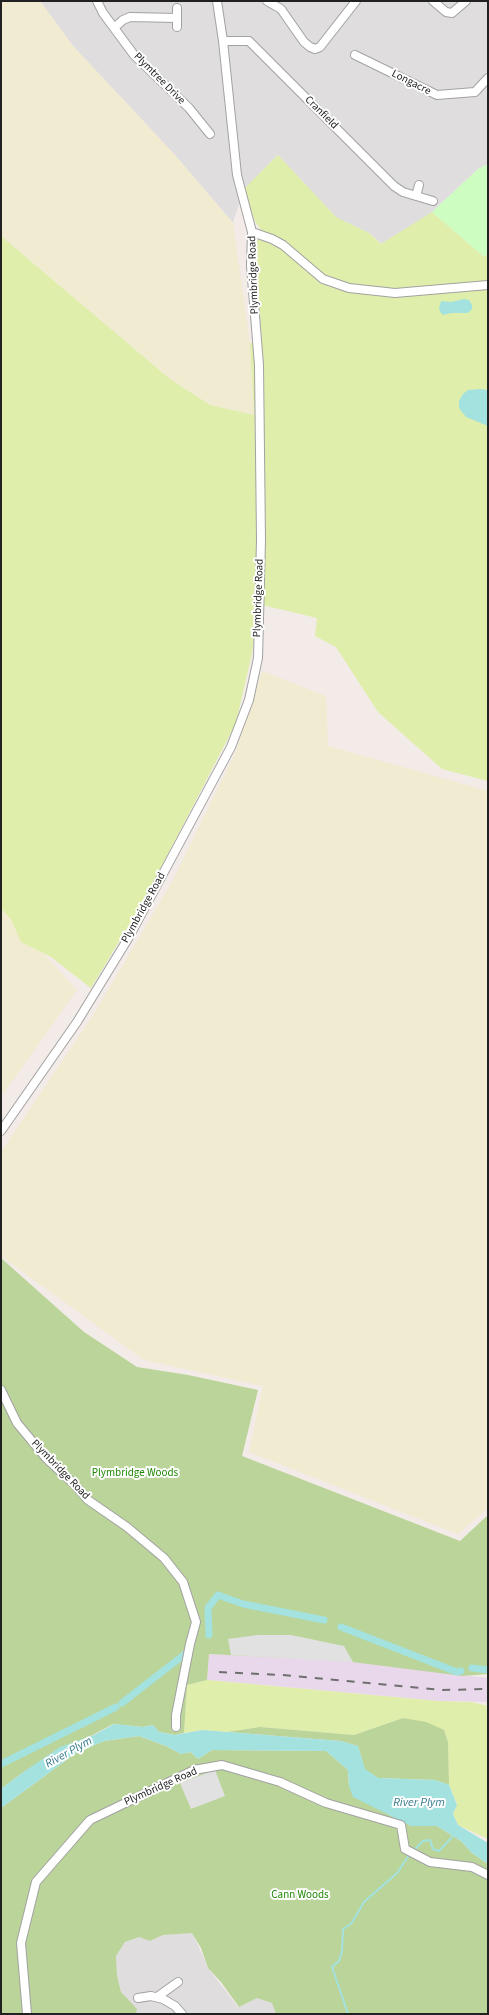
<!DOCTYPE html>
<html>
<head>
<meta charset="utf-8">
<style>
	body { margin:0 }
	#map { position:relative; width:489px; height:2015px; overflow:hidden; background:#f2ebe7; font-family:"Source Sans 3",sans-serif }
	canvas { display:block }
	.frame { position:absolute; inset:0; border:2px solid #212121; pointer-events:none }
</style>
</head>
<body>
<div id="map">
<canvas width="489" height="2015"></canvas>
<div class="frame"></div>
</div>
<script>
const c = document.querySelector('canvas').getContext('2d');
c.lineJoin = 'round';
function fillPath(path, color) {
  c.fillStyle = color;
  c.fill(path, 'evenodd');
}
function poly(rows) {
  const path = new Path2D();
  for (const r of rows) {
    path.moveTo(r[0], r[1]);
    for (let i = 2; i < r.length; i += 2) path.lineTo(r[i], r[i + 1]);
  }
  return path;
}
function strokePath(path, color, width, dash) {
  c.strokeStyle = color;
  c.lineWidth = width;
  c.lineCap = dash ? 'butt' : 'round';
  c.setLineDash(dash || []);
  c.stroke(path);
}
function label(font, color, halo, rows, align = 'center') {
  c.font = font + ' "Source Sans 3",sans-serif';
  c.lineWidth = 4;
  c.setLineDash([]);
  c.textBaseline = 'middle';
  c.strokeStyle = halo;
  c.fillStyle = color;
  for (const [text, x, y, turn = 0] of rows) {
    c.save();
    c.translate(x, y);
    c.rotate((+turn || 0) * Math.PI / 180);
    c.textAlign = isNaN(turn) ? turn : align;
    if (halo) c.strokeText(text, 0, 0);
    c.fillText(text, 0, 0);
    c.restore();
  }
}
const residential = poly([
	[40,1,488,1,488,164,478,169,432,212,382,244,369,233,336,218,278,155,243,191,233,223,175,155,73,46],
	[192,1932,208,1968,238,2007,257,1998,272,2003,276,2014,136,2014,136,2009,121,1992,117,1975,116,1956,125,1942,139,1937,150,1941,163,1935]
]);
const industrial = poly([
	[209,1654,344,1661,488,1678,488,1702,438,1701,207,1680]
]);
const farmland = poly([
	[1,1,40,1,73,46,175,155,233,223,250,343,254,415,210,405,170,379,1,236],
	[262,671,326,696,328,746,488,791,488,1508,458,1534,249,1452,263,1386,144,1360,1,1256,1,1152,95,1012,173,880,237,749],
	[1,896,34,943,77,990,1,1097]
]);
const grass = poly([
	[278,155,336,217,369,233,381,244,432,212,483,256,488,255,488,781,442,769,378,712,336,647,315,636,317,618,258,604,252,653,236,723,144,900,91,988,51,957,21,942,11,919,1,908,1,236,170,379,210,405,254,415,250,343,262,340,254,247,261,230,255,221,242,191],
	[207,1680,438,1701,472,1702,488,1706,488,1839,458,1825,453,1814,457,1804,449,1785,448,1742,444,1730,403,1718,354,1735,260,1727,227,1732,202,1730,184,1733,187,1685]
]);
const forest = poly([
	[1,1258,84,1332,137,1367,188,1375,258,1390,242,1456,460,1541,488,1515,488,1674,463,1676,344,1661,209,1654,207,1680,187,1685,184,1733,175,1735,159,1732,153,1725,143,1727,113,1724,22,1773,1,1789],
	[403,1718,426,1722,444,1730,448,1742,449,1785,435,1780,378,1778,365,1770,358,1746,341,1741,227,1732,260,1727,354,1735],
	[139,1736,166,1746,181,1754,191,1752,198,1759,212,1750,326,1751,348,1770,349,1786,411,1826,437,1826,461,1841,472,1853,488,1864,488,2014,276,2014,272,2003,257,1998,239,2007,221,1982,208,1968,201,1948,192,1933,163,1935,150,1941,139,1937,125,1942,116,1956,117,1975,121,1992,137,2009,136,2014,1,2014,1,1808,76,1753,104,1741]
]);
const park = poly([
	[488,164,488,255,483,256,432,212,478,169]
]);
const parking = poly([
	[257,1635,291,1635,344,1646,353,1662,231,1655,228,1639],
	[215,1770,225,1796,191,1809,180,1783]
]);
const water = poly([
	[464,299,469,300,472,305,472,309,468,313,451,313,443,315,441,313,439,309,441,301,451,302],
	[480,389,488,390,488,426,466,417,459,408,459,401,463,394,468,390],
	[114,1724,143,1727,153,1725,159,1732,175,1735,202,1730,341,1741,358,1746,365,1769,378,1778,435,1780,449,1785,457,1805,453,1814,458,1825,488,1843,488,1864,472,1853,461,1841,437,1826,411,1826,353,1797,349,1786,348,1770,326,1751,212,1750,198,1759,191,1752,181,1754,166,1746,139,1736,104,1741,76,1753,1,1808,1,1789,22,1773,60,1747,94,1735]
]);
const stream = poly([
	[413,1851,423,1841,430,1840,433,1849,439,1851,454,1835],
	[348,2014,332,1967,339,1961,342,1951,343,1929,351,1924,364,1902,397,1873,410,1854]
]);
const canal = poly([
	[341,1627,457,1672,461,1671],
	[209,1635,208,1608,218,1595,243,1604,324,1620],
	[472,1668,488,1670],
	[122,1703,185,1654],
	[1,1764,116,1707]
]);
const minor = poly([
	[97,1,103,13,134,55,189,108,210,134],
	[267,1,281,9,304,42,310,47,315,49,320,47,356,1],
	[433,1,446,12,452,13,466,1],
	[177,8,177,27],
	[114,28,123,20,130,17,177,18],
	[223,41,249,41,394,186,403,192,433,201],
	[355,55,437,95,475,92,488,78],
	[416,196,419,185],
	[252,232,272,239,283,245,323,279,349,288,395,293,488,285],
	[1,1131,77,1022,129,937,231,747,249,700,258,658,261,540,259,365,251,266,252,232,237,175,223,41,217,1],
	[1,1390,17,1423,46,1458,74,1484,88,1500,127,1527,164,1558,183,1582,196,1622,190,1644,176,1715,176,1727],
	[157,1997,178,1982],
	[138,1998,151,1996,163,1999,175,2006,182,2014],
	[27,2014,21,1943,36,1882,90,1820,194,1770,222,1765,280,1782,326,1803,401,1825,405,1849,430,1862,472,1867,488,1875]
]);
const rail = poly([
	[219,1672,282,1675,441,1690,488,1689]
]);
const streetNames = [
	["Plymtree Drive",159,79,45],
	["Longacre",411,83,27],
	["Cranfield",321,113,45],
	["Plymbridge Road",254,275,-92],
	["Plymbridge Road",259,598,-88],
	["Plymbridge Road",144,908,-61],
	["Plymbridge Road",60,1470,46],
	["Plymbridge Road",161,1787,-24]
];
const parkNames = [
	["Plymbridge Woods",135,1474],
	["Cann Woods",300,1896]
];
const waterNames = [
	["River Plym",69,1753,-29],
	["River Plym",419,1803]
];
fillPath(residential, '#dfddde');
fillPath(industrial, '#e9d8eb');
fillPath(farmland, '#f1ebd1');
fillPath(grass, '#dfeeaa');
fillPath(forest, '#bad499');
fillPath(park, '#cefdc2');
fillPath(parking, '#e1e1e1');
fillPath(water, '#a4e2df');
strokePath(stream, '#a4e2df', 2);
strokePath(canal, '#a4e2df', 7);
strokePath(minor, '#a2a2a2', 10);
strokePath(minor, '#fff', 8);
strokePath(rail, '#6f6f6f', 2, [8, 8]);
label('11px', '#212121', '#fff', streetNames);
label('11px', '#1e8904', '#fff', parkNames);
label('italic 12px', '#387b8e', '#fff', waterNames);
</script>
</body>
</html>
